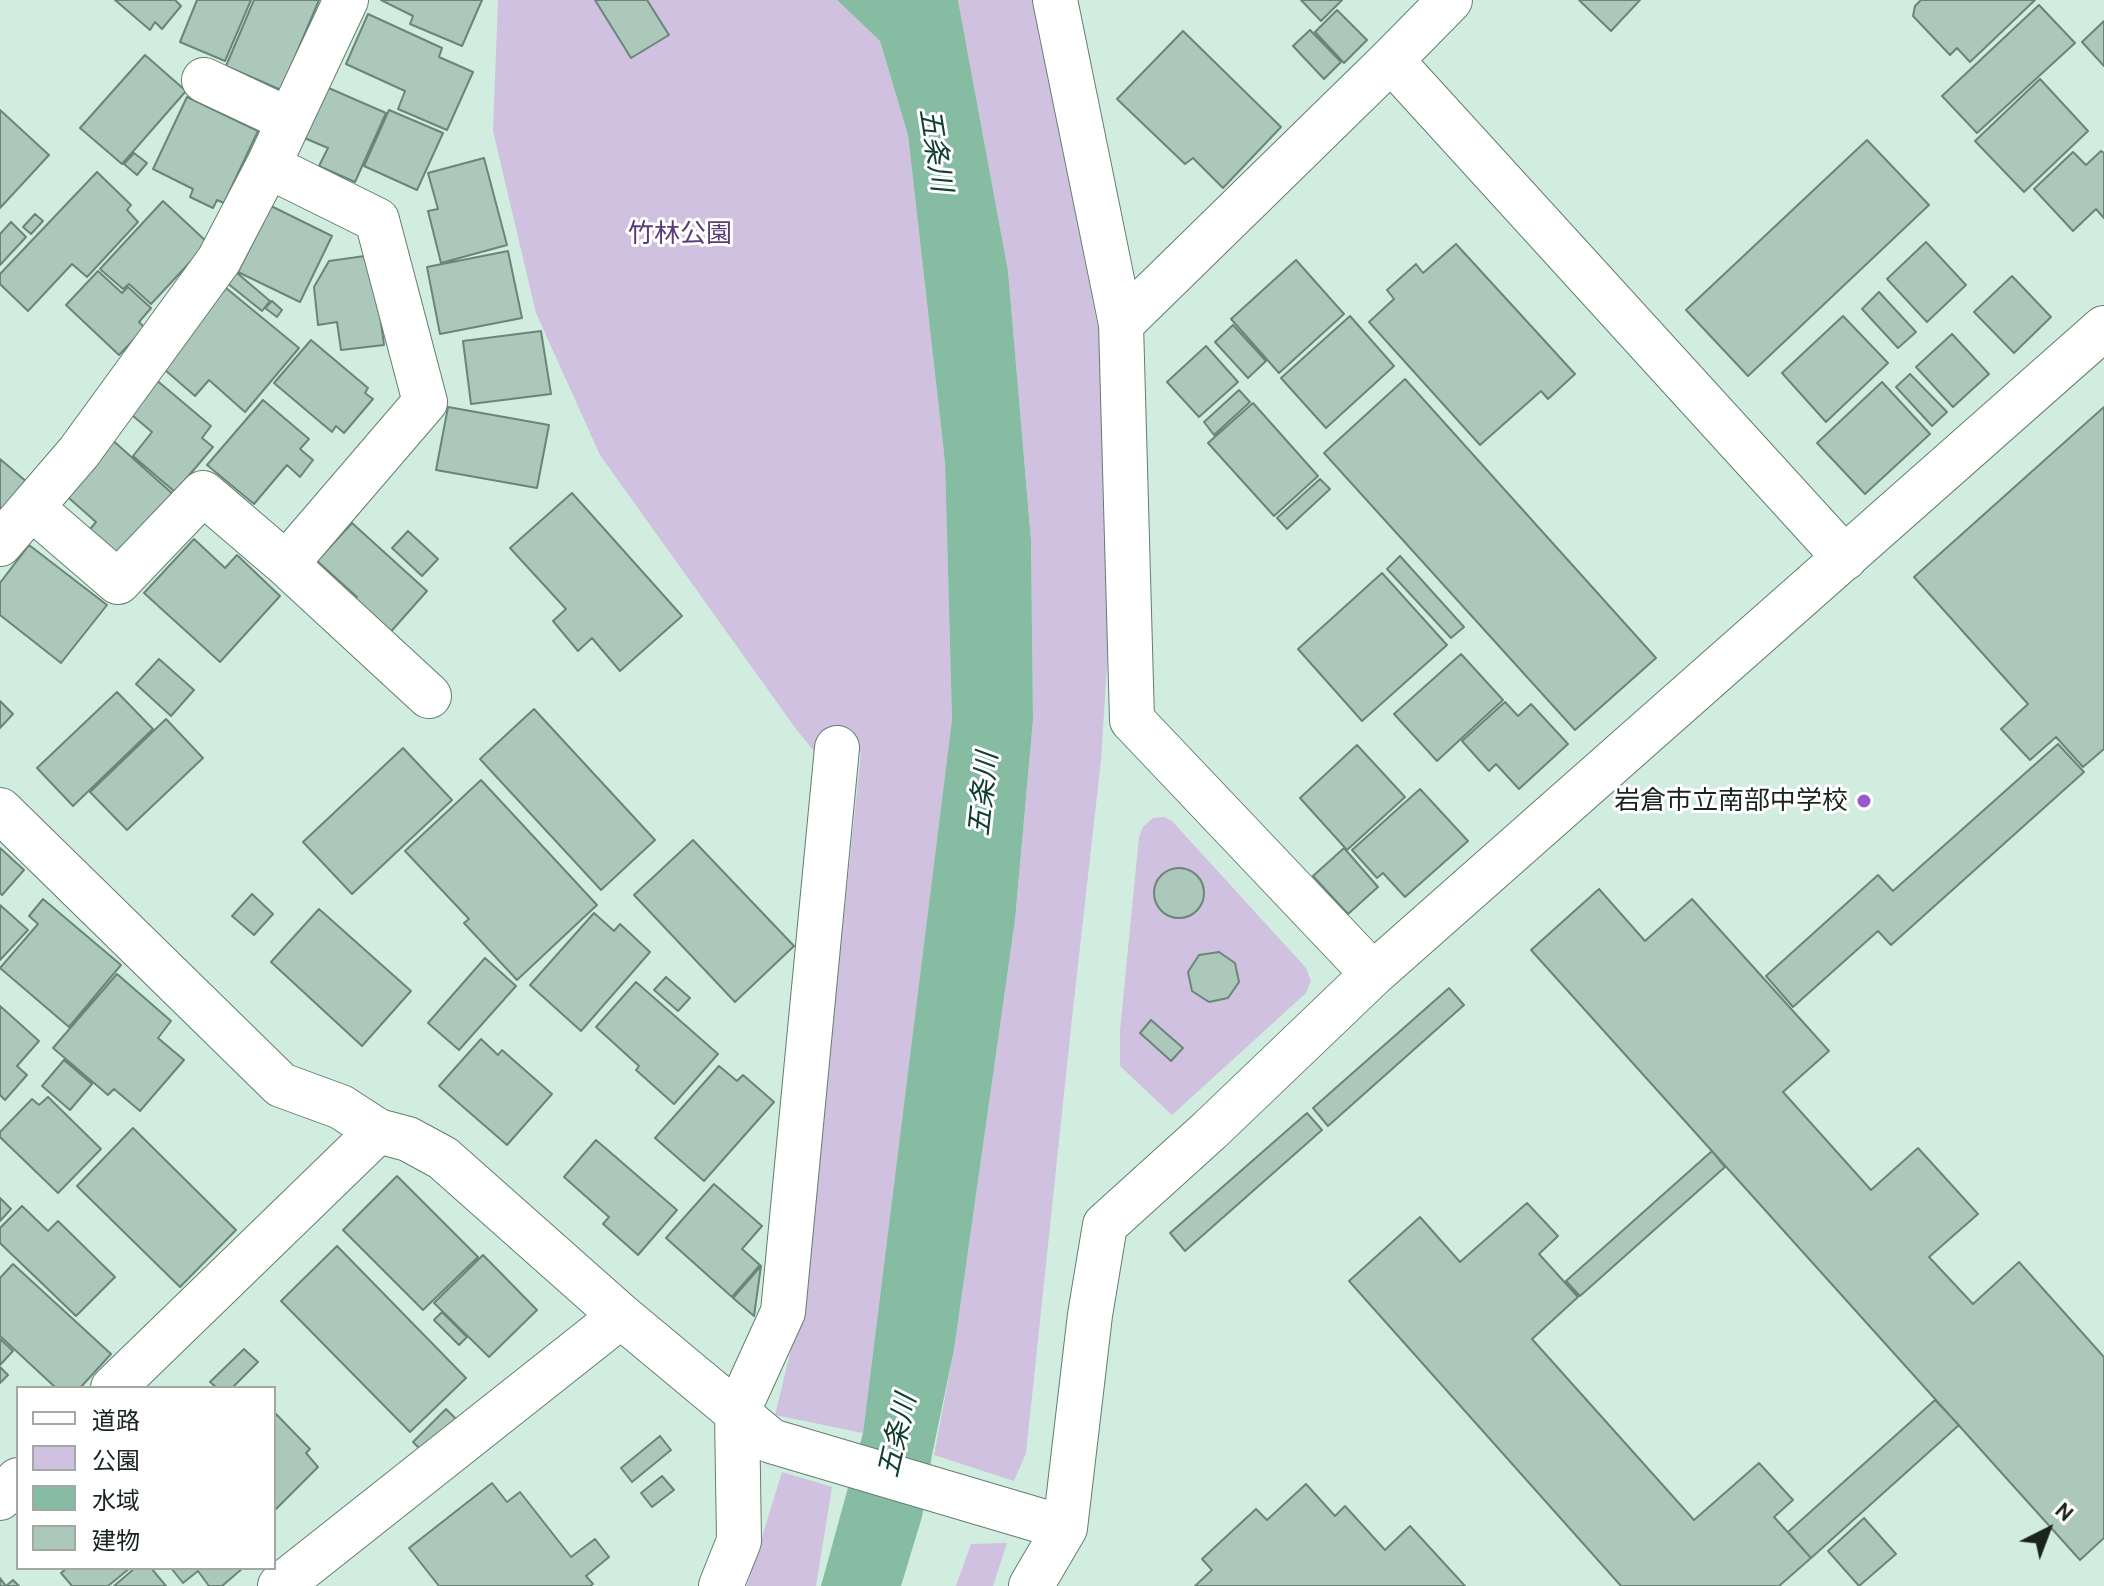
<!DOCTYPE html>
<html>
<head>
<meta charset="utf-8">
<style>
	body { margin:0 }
	#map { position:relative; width:2104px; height:1586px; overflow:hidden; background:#d1eddf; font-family:Cabin,"Noto Sans JP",sans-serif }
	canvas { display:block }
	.legend { position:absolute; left:16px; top:1386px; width:260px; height:184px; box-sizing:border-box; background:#fff; border:2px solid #a3a7a5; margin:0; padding:10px 14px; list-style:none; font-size:24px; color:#1a241f }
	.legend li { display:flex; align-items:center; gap:16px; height:40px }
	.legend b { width:40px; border:2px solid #a3a7a5 }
	.north { position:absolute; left:2008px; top:1490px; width:80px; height:80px; -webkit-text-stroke:6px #fff; paint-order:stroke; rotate:42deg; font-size:22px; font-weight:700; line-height:32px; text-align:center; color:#1a241f }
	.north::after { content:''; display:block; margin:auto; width:28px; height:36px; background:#1a241f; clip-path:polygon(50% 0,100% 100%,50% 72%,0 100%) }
</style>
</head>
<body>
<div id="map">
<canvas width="2104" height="1586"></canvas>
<ul class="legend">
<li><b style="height:10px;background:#fff"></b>道路</li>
<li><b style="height:22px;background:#cfc1df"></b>公園</li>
<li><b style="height:22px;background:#85bca2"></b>水域</li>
<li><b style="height:22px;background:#acc8ba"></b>建物</li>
</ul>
<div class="north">N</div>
</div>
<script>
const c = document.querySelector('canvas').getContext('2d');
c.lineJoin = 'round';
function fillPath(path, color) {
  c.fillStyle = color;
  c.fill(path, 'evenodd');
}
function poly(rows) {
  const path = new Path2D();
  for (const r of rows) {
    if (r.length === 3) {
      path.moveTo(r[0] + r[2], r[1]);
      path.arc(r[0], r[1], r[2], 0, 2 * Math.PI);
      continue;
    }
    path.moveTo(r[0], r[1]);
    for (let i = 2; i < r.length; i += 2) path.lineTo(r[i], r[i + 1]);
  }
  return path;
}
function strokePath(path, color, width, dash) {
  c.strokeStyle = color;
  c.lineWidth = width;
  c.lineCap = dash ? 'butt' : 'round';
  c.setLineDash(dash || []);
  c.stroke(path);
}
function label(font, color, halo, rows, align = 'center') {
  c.font = font + ' Cabin,"Noto Sans JP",sans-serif';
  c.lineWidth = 6;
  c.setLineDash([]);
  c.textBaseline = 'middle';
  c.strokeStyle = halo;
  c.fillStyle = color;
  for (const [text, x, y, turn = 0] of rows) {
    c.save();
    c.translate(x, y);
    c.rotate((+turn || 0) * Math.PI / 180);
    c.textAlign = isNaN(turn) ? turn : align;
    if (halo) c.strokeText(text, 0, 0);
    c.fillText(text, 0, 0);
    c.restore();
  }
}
const green = poly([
	[498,0,837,0,880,41,908,135,945,462,952,719,863,1433,775,1415,795,1333,827,1079,861,752,817,755,796,729,600,455,536,313,493,131],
	[958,0,1034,0,1104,358,1109,452,1107,666,1101,760,1072,1018,1026,1453,1014,1481,934,1455,954,1350,1015,920,1033,720,1031,540,1008,271],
	[1164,817,1172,821,1306,968,1311,981,1306,993,1172,1115,1120,1066,1120,1030,1139,837,1143,827,1153,818],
	[782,1472,832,1487,816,1586,747,1586],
	[1007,1543,993,1586,956,1586,971,1544]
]);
const water = poly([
	[837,0,958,0,1008,271,1031,540,1033,720,1015,920,954,1350,932,1455,922,1517,901,1586,821,1586,863,1433,952,719,945,462,908,135,880,41]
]);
const building = poly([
	[115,0,175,0,181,6,162,29,155,22,150,30,115,0],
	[197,0,251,0,225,61,180,42,197,0],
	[254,0,319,0,281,90,226,66,254,0],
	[381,0,482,0,462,46,410,24,413,16,381,0],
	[595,0,647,0,669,35,631,58,595,0],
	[1301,0,1342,0,1321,21,1301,0],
	[1579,0,1640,0,1611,31,1579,0],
	[1921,0,2035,0,1970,62,1957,48,1950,55,1913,16,1915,6,1921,0],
	[2039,5,2075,43,1977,133,1942,96,2039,5],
	[1337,10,1367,40,1344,63,1315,32,1337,10],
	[368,14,442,48,439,57,473,72,447,130,398,109,405,91,346,64,368,14],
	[2104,21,2104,66,2082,42,2104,21],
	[1310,30,1341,62,1324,79,1293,46,1310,30],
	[1183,31,1281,127,1223,188,1193,158,1185,164,1117,99,1183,31],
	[145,55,186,91,122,164,80,128,145,55],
	[2040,79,2088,131,2024,192,1975,141,2040,79],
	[324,86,386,113,355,182,319,166,328,148,302,137,324,86],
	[187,97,258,131,224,203,217,200,213,208,190,197,193,189,153,169,187,97],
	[0,110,49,155,0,208,0,110],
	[389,110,443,133,417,190,364,166,389,110],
	[1867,140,1929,205,1748,376,1686,310,1867,140],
	[2101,151,2104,153,2104,218,2096,209,2073,231,2034,189,2073,152,2086,165,2101,151],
	[134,153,147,163,137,175,124,164,134,153],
	[484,158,507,245,441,263,428,211,438,209,428,173,484,158],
	[97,172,131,205,127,210,138,222,87,277,72,264,28,311,0,284,0,274,97,172],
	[163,201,208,243,151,304,129,284,123,289,100,269,163,201],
	[271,206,332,236,300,302,238,272,271,206],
	[35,214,43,221,31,234,23,227,35,214],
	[11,222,26,237,0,265,0,234,11,222],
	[1926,242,1966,285,1927,322,1887,279,1926,242],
	[1456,244,1575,374,1548,399,1541,391,1480,445,1369,322,1394,299,1387,290,1416,264,1423,273,1456,244],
	[508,251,522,318,440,334,427,267,508,251],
	[372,255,384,345,341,350,337,322,318,325,314,287,329,261,372,255],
	[1296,260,1344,314,1279,373,1231,319,1296,260],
	[230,267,270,301,262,311,221,278,230,267],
	[98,271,122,293,128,287,151,308,139,322,145,328,119,355,66,305,98,271],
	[2012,276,2051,317,2014,353,1974,312,2012,276],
	[226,288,299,348,245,412,209,380,195,396,157,363,174,350,226,288],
	[1879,292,1916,332,1898,348,1862,309,1879,292],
	[272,301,282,310,277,317,265,308,272,301],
	[1350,316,1394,366,1326,428,1281,378,1350,316],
	[1843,316,1888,363,1826,422,1782,373,1843,316],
	[1233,325,1266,361,1248,378,1215,342,1233,325],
	[541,331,551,394,471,404,463,341,541,331],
	[1952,334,1989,374,1953,407,1916,367,1952,334],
	[311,340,368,388,365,393,373,399,344,433,336,426,332,432,274,383,311,340],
	[1206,346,1238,382,1199,417,1167,382,1206,346],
	[1910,374,1947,412,1932,426,1896,387,1910,374],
	[154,378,211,426,202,438,213,447,175,492,133,456,152,432,126,410,154,378],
	[1405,379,1656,658,1575,730,1324,453,1405,379],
	[1882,382,1930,434,1865,494,1817,443,1882,382],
	[1239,390,1250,402,1214,435,1204,422,1239,390],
	[263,400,309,439,300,449,313,460,300,477,287,465,254,504,207,465,263,400],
	[1253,403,1318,476,1274,516,1208,443,1253,403],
	[448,407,549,425,537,488,436,470,448,407],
	[2104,407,2104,749,2083,767,2056,737,2030,760,2001,729,2028,704,1914,577,2104,407],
	[109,437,174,495,112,557,86,534,96,522,61,491,109,437],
	[0,459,28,483,0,515,0,459],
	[1320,479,1330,489,1287,529,1277,518,1320,479],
	[572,493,682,616,620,671,592,638,578,651,553,621,566,609,510,548,572,493],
	[352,523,427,591,387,636,351,603,357,597,317,561,352,523],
	[408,531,438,559,422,576,392,548,408,531],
	[194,539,225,568,237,555,280,596,220,662,144,593,194,539],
	[29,545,107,605,61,663,0,615,0,583,29,545],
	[1400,556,1464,627,1451,638,1387,569,1400,556],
	[1382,573,1447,645,1362,721,1298,649,1382,573],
	[1461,654,1503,700,1437,761,1394,714,1461,654],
	[159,659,194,690,171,716,136,684,159,659],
	[117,692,153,729,73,806,37,768,117,692],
	[0,701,13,714,0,728,0,701],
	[1505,702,1518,716,1531,704,1568,744,1519,789,1496,764,1489,771,1462,741,1505,702],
	[534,709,655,840,601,890,480,759,534,709],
	[166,719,203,758,127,830,90,792,166,719],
	[2058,744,2084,772,1891,945,1878,931,1793,1007,1766,976,1878,875,1893,891,2058,744],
	[1357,745,1405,797,1347,850,1300,798,1357,745],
	[403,748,452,800,352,894,303,842,403,748],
	[481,780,597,905,517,980,464,923,469,919,405,851,481,780],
	[1420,789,1468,841,1405,897,1383,873,1377,878,1352,850,1420,789],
	[693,840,794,946,735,1002,634,895,693,840],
	[0,848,24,870,2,895,0,893,0,848],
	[1344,848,1378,887,1348,914,1313,876,1344,848],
	[1179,893,25],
	[1599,889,1645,941,1692,899,1829,1051,1783,1092,1871,1190,1918,1148,1978,1214,1929,1257,1973,1304,2019,1262,2104,1357,2104,1538,2080,1560,1531,950,1599,889],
	[252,894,273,914,254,935,232,916,252,894],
	[43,899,121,965,69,1027,0,968,38,924,29,916,43,899],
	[0,905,28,930,0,960,0,905],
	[319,909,411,991,362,1046,271,962,319,909],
	[594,913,614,931,620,924,650,952,581,1031,530,985,594,913],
	[1219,952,1235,963,1239,982,1228,998,1209,1002,1192,991,1188,972,1199,955,1219,952],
	[485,958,516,986,459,1050,428,1023,485,958],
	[117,974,171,1021,158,1038,184,1060,140,1111,114,1089,108,1095,53,1048,117,974],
	[666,977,690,998,678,1011,654,990,666,977],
	[636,982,718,1054,674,1104,636,1070,639,1066,596,1027,636,982],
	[1449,988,1464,1005,1328,1126,1313,1108,1449,988],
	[0,1006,39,1041,17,1066,27,1075,5,1100,0,1095,0,1006],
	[1151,1020,1183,1048,1171,1061,1140,1033,1151,1020],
	[481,1039,498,1055,502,1050,552,1094,507,1145,439,1086,481,1039],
	[64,1060,92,1084,70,1110,42,1086,64,1060],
	[719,1066,737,1081,743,1075,774,1102,704,1181,655,1138,719,1066],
	[48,1097,101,1149,58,1193,0,1137,0,1132,32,1099,39,1105,48,1097],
	[1307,1113,1322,1130,1185,1251,1170,1233,1307,1113],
	[133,1128,236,1230,180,1287,77,1186,133,1128],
	[596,1140,677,1210,638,1255,603,1224,609,1217,564,1177,596,1140],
	[1712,1151,1725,1167,1580,1296,1566,1281,1712,1151],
	[397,1176,478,1257,423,1310,343,1230,397,1176],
	[714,1184,762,1226,742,1249,760,1265,732,1297,666,1238,714,1184],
	[0,1198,11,1209,0,1221,0,1198],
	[1527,1203,1558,1236,1539,1254,1578,1297,1532,1339,1694,1520,1759,1463,1793,1500,1774,1517,1811,1558,1779,1586,1621,1586,1349,1281,1420,1217,1460,1262,1527,1203],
	[22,1206,48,1231,58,1221,115,1277,76,1316,0,1243,0,1228,22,1206],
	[337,1246,466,1378,410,1432,281,1301,337,1246],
	[483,1255,537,1310,489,1357,434,1303,483,1255],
	[13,1264,111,1354,80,1388,56,1388,0,1336,0,1278,13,1264],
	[761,1266,754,1316,733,1298,761,1266],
	[442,1312,467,1337,459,1345,434,1320,442,1312],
	[0,1339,13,1351,0,1365,0,1339],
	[244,1349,258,1362,232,1388,217,1388,210,1382,244,1349],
	[0,1367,8,1375,0,1383,0,1367],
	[1935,1400,1959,1425,1811,1558,1788,1532,1935,1400],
	[446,1409,458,1421,425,1454,413,1442,446,1409],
	[274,1412,310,1449,306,1453,318,1467,274,1511,274,1412],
	[660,1436,671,1450,632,1482,621,1468,660,1436],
	[662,1476,674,1490,652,1507,641,1493,662,1476],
	[492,1483,507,1502,520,1492,571,1557,595,1539,609,1557,586,1576,593,1584,590,1586,439,1586,409,1548,492,1483],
	[1306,1484,1335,1516,1345,1506,1385,1550,1410,1526,1465,1586,1195,1586,1212,1570,1202,1559,1256,1509,1267,1520,1306,1484],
	[1864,1518,1896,1554,1859,1586,1828,1551,1864,1518],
	[67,1568,130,1568,108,1586,72,1586,61,1573,67,1568],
	[135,1568,151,1568,166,1586,114,1586,135,1568],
	[171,1568,243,1568,222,1586,209,1586,198,1571,183,1583,171,1568],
	[0,1578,6,1586,13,1580,19,1586,0,1586,0,1578]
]);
const minor = poly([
	[1055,0,1121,324,1132,720,1373,974],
	[1450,0,1391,60,1845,558],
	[204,80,289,120],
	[268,166,377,220,425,402,286,564],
	[1121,324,1391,60],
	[32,508,118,582,203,493,286,564,429,696],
	[0,544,79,452,219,260,268,166,346,0],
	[0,810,281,1085,341,1107,378,1131,408,1139,443,1158,621,1316,771,1441,1065,1528],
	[113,1388,378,1131],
	[0,1498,18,1480],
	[280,1586,621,1316],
	[721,1586,739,1541,737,1413,783,1312,837,748],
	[1031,1586,1065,1528,1090,1315,1105,1225,1210,1130,1373,974,2104,328]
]);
const markers = [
	[1864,801,8,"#9859cf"]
];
const parkNames = [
	["竹林公園",680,234]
];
const poiNames = [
	["岩倉市立南部中学校",1848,801]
];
const waterNames = [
	["五条川",935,150,81],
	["五条川",984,794,-84],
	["五条川",898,1436,-77]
];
fillPath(green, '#cfc1df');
fillPath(water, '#85bca2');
fillPath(building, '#acc8ba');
strokePath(building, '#6b8579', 2);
strokePath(minor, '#647e71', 46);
strokePath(minor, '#fff', 44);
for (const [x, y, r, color] of markers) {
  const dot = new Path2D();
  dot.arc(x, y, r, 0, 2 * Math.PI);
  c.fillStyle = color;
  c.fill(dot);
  strokePath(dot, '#fff', 3);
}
label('26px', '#5a3c76', '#fff', parkNames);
label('26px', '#1a241f', '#fff', poiNames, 'right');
label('italic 28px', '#11402e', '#fff', waterNames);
</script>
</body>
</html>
